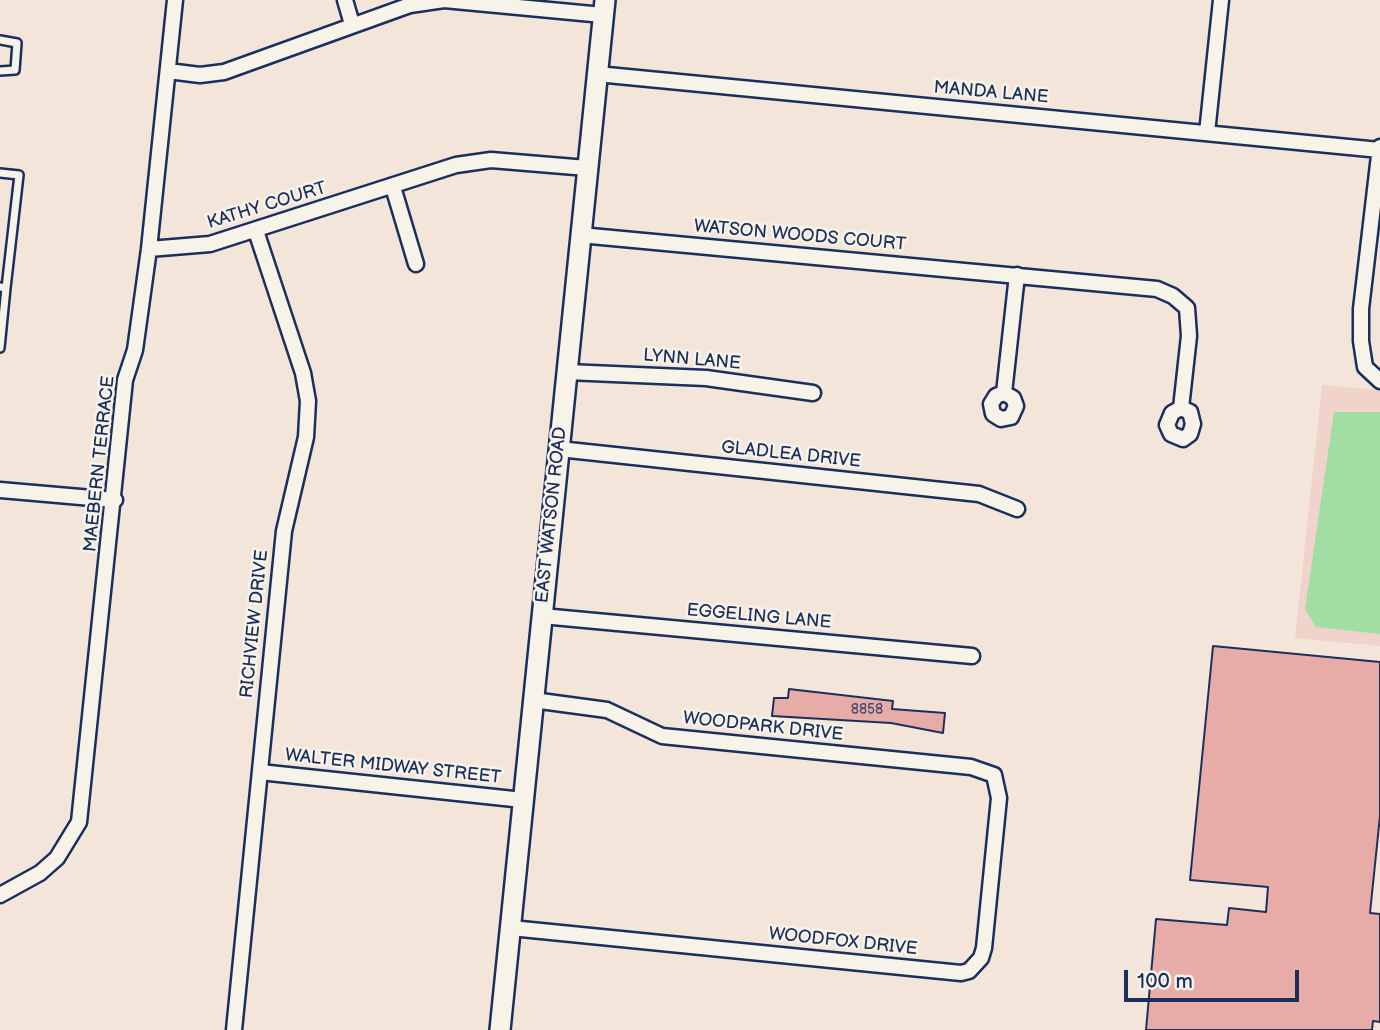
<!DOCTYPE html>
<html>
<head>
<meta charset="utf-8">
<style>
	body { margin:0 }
	#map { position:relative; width:1380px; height:1030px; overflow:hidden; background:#f4e5db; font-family:"Balsamiq Sans",sans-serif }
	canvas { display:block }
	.scale { position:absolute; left:1124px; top:970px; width:175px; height:32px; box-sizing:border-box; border:4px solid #1b2f5e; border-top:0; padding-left:9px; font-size:21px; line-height:24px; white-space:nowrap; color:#1b2f5e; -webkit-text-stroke:5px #f7f3e8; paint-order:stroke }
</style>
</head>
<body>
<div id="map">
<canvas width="1380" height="1030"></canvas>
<div class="scale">100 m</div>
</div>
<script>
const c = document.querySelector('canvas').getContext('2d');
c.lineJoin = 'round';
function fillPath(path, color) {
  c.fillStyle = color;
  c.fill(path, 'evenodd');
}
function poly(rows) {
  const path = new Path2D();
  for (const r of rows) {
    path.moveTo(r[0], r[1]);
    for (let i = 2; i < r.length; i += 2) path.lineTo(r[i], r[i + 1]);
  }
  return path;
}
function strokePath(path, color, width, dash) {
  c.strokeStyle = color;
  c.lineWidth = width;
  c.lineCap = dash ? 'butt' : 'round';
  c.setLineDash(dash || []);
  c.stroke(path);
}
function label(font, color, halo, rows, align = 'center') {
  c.font = font + ' "Balsamiq Sans",sans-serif';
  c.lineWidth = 5;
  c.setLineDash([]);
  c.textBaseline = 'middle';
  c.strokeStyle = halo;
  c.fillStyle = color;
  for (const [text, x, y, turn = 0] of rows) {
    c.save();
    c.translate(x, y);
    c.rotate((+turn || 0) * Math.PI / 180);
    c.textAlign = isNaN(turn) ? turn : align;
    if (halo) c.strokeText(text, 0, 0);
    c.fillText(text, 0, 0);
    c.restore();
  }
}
const built = poly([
	[1322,385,1380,390,1380,646,1295,638]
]);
const green = poly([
	[1334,412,1380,412,1380,634,1316,627,1305,609]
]);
const building = poly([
	[1213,646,1380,662,1380,816,1370,913,1380,914,1380,1022,1373,1021,1372,1030,1146,1030,1156,919,1227,925,1229,908,1266,912,1268,887,1190,880,1213,646],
	[789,689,893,701,892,709,945,713,943,733,891,723,772,716,774,698,788,698,789,689]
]);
const lane = poly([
	[0,40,17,43,15,70,0,71],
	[0,173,19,175,6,288],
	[0,287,6,288,0,348]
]);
const street = poly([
	[345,0,352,24],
	[168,71,200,75,224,72,410,5,444,0,603,15],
	[597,74,1380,150],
	[1207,133,1221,0],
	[1380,147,1361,309,1361,341,1365,367,1380,381],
	[393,187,416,264],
	[580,235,1157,289,1173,296,1187,308,1189,336,1181,408,1172,413,1167,425,1171,434,1183,439,1190,434,1193,424,1190,412,1181,408],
	[149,249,210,244,456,165,491,160,587,168],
	[567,372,706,378,813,393],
	[1004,393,1013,398,1016,406,1011,417,1001,419,993,414,991,404,996,396,1004,393,1017,275],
	[559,449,979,494,1017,509],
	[0,490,115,500],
	[542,616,972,656],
	[260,772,523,800],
	[0,895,40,873,57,858,79,822,125,380,135,350,149,249,175,0],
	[511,928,961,973,969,971,981,958,984,948,999,798,994,775,971,767,662,736,607,710,533,700],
	[234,1030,284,531,306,437,308,401,303,373,256,231]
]);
const secondary = poly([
	[500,1030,605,0]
]);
const numberNames = [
	["8858",867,710]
];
const streetNames = [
	["MANDA LANE",991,93,5],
	["KATHY COURT",267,206,-17],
	["WATSON WOODS COURT",800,236,5],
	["LYNN LANE",692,360,5],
	["GLADLEA DRIVE",791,455,6],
	["MAEBERN TERRACE",100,464,-84],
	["EAST WATSON ROAD",552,515,-84],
	["EGGELING LANE",759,617,5],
	["RICHVIEW DRIVE",255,624,-84],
	["WOODPARK DRIVE",763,727,6],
	["WALTER MIDWAY STREET",393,767,6],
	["WOODFOX DRIVE",843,942,6]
];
fillPath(built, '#f0d4cc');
fillPath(green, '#a2dda3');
fillPath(building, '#e7aca8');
strokePath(building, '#1b2f5e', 2);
strokePath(lane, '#1b2f5e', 12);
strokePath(street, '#1b2f5e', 19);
strokePath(secondary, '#1b2f5e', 24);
strokePath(lane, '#f7f3e8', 7);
strokePath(street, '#f7f3e8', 14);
strokePath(secondary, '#f7f3e8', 19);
label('14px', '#4e4e70', null, numberNames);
label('18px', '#1b2f5e', '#f7f3e8', streetNames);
</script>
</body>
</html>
